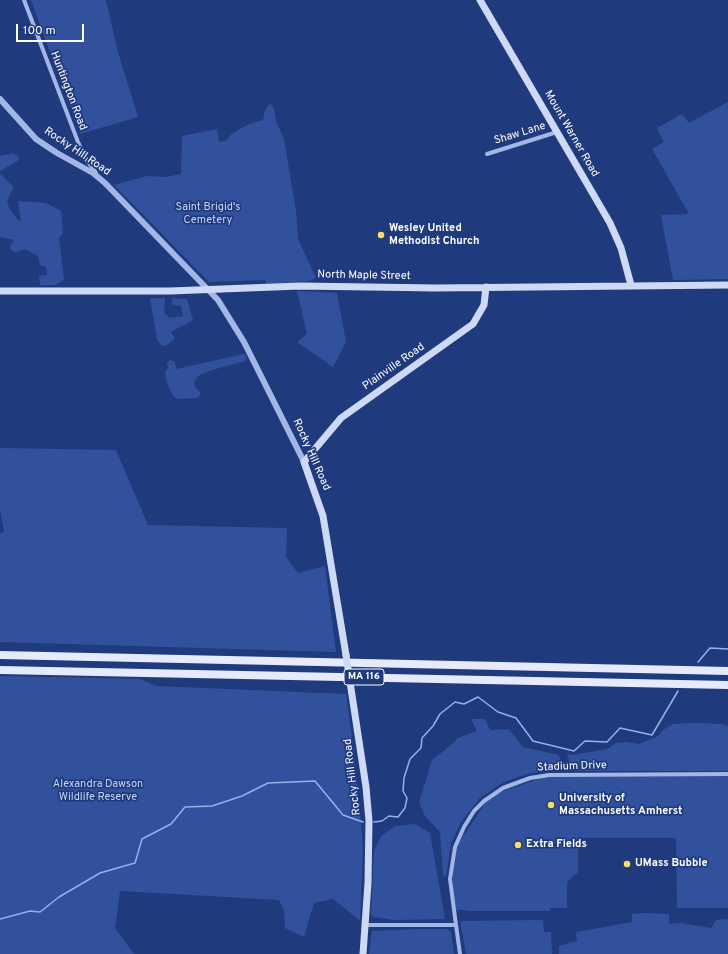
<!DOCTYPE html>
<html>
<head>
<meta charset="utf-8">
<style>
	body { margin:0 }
	#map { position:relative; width:728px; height:954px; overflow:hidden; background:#203a7e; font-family:Overpass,sans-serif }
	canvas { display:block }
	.scale { position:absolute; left:16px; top:24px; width:68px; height:18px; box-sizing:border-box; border:2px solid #fff; border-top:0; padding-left:5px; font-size:12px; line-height:14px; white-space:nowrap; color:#fff; -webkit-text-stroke:3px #203a7e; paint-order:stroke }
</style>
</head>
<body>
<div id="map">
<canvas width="728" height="954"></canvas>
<div class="scale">100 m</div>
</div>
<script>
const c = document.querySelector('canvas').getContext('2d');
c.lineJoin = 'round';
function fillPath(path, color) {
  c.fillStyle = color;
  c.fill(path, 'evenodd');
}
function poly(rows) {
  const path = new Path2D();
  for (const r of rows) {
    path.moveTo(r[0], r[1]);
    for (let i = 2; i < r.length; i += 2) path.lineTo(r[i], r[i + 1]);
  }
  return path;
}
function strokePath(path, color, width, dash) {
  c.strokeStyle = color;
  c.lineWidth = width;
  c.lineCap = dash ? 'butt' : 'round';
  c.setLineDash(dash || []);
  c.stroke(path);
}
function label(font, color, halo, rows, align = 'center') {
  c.font = font + ' Overpass,sans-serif';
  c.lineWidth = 3.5;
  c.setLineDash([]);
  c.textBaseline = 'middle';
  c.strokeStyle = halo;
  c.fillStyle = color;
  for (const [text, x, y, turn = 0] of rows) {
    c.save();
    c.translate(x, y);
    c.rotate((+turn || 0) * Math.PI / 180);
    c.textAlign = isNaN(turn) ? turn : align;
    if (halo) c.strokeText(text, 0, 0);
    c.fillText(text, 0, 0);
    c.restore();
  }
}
const green = poly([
	[31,0,106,0,118,52,138,117,80,134],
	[728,102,728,279,673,280,661,215,689,214,652,149,664,142,657,128,682,114,689,123],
	[269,104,272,105,274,109,276,121,284,139,296,211,298,239,316,278,309,281,266,284,265,280,209,282,114,185,147,176,165,177,181,174,182,136,217,129,219,142,225,141,233,133,249,124,263,120,265,110],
	[13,153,18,157,19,160,0,171,0,156],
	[0,174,14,187,7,200,9,208,17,219,21,221,18,201,46,203,61,211,63,233,59,238,64,280,55,285,40,285,39,276,47,275,46,267,40,265,38,256,25,249,16,252,11,250,10,246,14,240,0,237],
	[297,291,337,293,346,342,333,367,297,342,307,334],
	[150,298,165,298,164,312,169,318,183,316,181,306,172,305,172,298,187,299,193,320,171,332,175,339,165,346,161,345,157,339],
	[244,354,247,357,245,361,212,370,198,376,194,382,195,387,201,393,198,398,177,399,172,394,167,383,165,373,168,368,167,363,170,360,175,362,176,369],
	[0,448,116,450,148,525,287,528,286,557,298,573,325,566,336,652,0,642,0,533,4,532,0,509],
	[0,676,140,679,156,686,346,694,356,768,363,846,360,921,333,899,314,903,304,937,285,928,284,911,279,900,120,891,115,928,134,954,0,954],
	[471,719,485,719,490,730,509,729,523,747,559,755,562,767,566,770,570,764,567,754,573,755,607,749,616,743,626,742,639,744,658,736,663,730,673,724,693,723,722,724,728,726,728,771,566,771,545,770,527,774,504,782,480,798,461,822,451,844,446,877,443,874,440,832,425,816,419,802,432,760,451,745,458,738,477,731],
	[728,774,728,908,677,908,676,838,578,838,578,872,567,882,567,908,550,908,550,911,467,911,467,910,453,910,453,851,490,796,549,775],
	[415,824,430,833,445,919,395,920,373,917,371,914,374,850,381,836,395,826],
	[643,913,669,914,669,924,680,923,711,928,716,920,728,919,728,954,559,954,559,946,577,941,576,932,632,922,632,914],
	[543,920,544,932,551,932,552,954,466,954,460,921],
	[417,929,447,929,451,932,454,954,369,954,372,931]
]);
const stream = poly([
	[698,662,710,648,728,649],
	[374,822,382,821,389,816,398,817,405,808,407,798,403,791,404,778,410,759,421,748,422,738,433,726,440,714,455,702,464,704,478,697,498,712,516,718,533,741,574,751,585,741,607,742,620,728,652,735,678,691],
	[0,919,30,911,40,912,59,897,100,873,135,863,142,839,171,824,185,807,212,806,242,796,268,783,315,781,343,815,363,822]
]);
const minor = poly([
	[24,0,78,142,86,159,96,173],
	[487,154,557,132],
	[365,925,456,925,460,954],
	[456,925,450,879,455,847,464,827,474,811,484,801,503,788,530,778,549,775,728,774]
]);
const tertiary = poly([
	[0,99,36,139,57,153,93,173,105,183,218,300,244,342,304,462]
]);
const secondary = poly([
	[480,0,610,223,621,248,631,285],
	[0,291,170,291,300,286,436,288,728,285],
	[346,655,323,516,304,462,341,418,473,324,484,305,486,287],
	[350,682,366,787,369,821,368,883,363,954]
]);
const primary = poly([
	[0,655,728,671],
	[0,670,728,685]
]);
const secondaryBridge = poly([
	[346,655,350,682]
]);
const markers = [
	[381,235,4,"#f5e264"],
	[551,805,4,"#f5e264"],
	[518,845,4,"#f5e264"],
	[627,864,4,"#f5e264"]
];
const shields = [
	[364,677,40]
];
const shieldNames = [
	["MA 116",364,677]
];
const streetNames = [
	["Huntington Road",68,91,69],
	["Shaw Lane",520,134,-17],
	["Mount Warner Road",571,134,60],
	["Rocky Hill Road",77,152,34],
	["North Maple Street",364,276,1],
	["Plainville Road",394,367,-35],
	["Rocky Hill Road",311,455,66],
	["Stadium Drive",572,767,-2],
	["Rocky Hill Road",353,777,-97]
];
const parkNames = [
	["Saint Brigid's",208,208],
	["Cemetery",208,221],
	["Alexandra Dawson",98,785],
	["Wildlife Reserve",98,798]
];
const poiNames = [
	["Wesley United",389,229],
	["Methodist Church",389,242],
	["University of",559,799],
	["Massachusetts Amherst",559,812],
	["Extra Fields",526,845],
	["UMass Bubble",635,864]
];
fillPath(green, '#32519c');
strokePath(stream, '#97b0e9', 1.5);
strokePath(minor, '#a3b7e7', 4);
strokePath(tertiary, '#a3b7e7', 6);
strokePath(secondary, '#ced9f6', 7);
strokePath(primary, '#e5ebfd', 8);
strokePath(secondaryBridge, '#ced9f6', 7);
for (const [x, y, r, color] of markers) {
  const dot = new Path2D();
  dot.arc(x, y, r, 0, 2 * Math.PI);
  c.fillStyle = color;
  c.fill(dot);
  strokePath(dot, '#203a7e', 1.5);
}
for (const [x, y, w] of shields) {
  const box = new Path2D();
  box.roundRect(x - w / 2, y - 8, w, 16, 3);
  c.fillStyle = '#203a7e';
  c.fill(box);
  strokePath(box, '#fff', 1);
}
label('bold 10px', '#fff', null, shieldNames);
label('11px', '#fff', '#203a7e', streetNames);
label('11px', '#c7d5f6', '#203a7e', parkNames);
label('bold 11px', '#fff', '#203a7e', poiNames, 'left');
</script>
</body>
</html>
